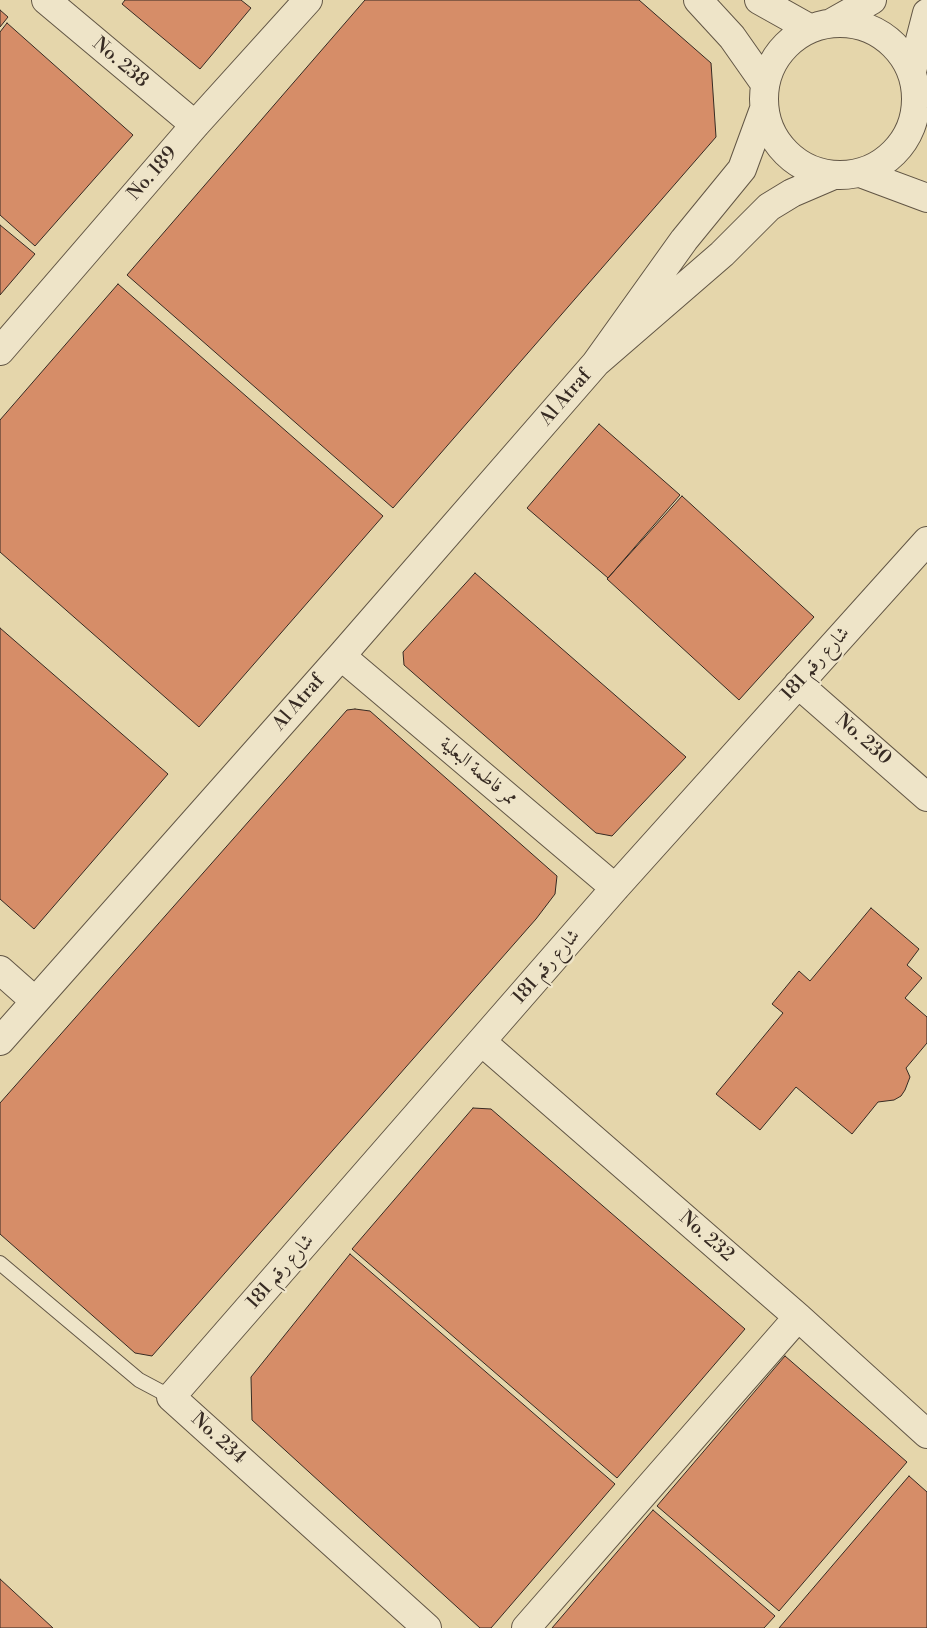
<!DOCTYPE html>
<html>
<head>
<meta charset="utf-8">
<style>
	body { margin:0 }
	canvas { display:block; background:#e5d6ab }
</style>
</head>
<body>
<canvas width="927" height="1628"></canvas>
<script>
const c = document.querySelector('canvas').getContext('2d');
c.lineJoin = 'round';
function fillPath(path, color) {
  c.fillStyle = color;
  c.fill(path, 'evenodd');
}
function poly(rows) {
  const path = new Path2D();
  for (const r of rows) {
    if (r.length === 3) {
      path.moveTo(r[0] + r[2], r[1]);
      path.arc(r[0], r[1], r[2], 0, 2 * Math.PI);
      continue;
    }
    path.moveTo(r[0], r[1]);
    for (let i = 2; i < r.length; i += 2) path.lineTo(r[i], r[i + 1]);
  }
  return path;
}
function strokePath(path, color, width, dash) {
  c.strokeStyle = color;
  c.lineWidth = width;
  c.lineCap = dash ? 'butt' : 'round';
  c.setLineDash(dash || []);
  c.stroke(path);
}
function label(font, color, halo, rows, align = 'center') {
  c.font = font + ' "Libre Bodoni",Amiri,serif';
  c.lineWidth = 4.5;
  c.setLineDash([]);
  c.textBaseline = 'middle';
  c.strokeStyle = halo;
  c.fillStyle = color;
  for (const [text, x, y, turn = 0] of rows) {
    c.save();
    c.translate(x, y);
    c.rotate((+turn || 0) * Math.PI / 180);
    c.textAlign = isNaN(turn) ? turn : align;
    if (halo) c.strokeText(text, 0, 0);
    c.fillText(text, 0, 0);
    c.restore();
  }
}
const building = poly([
	[125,0,241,0,251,8,200,69,122,4,125,0],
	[365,0,639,0,711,63,716,137,393,508,127,275,365,0],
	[0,10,8,17,0,27,0,10],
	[7,23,133,135,35,246,0,215,0,32,7,23],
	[0,225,35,254,0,295,0,225],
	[118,284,383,516,199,727,0,552,0,420,118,284],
	[599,424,680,495,608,578,527,508,599,424],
	[682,496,814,617,739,700,607,579,682,496],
	[475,573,686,757,612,836,596,833,404,665,403,652,475,573],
	[0,628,168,774,34,929,0,899,0,628],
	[355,709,370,711,557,876,555,894,536,919,152,1356,135,1353,0,1234,0,1103,347,710,355,709],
	[871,908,919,949,907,965,922,978,905,998,927,1017,927,1043,906,1068,910,1077,905,1090,901,1096,894,1100,878,1102,852,1134,796,1087,760,1130,716,1094,783,1013,772,1004,799,971,810,981,871,908],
	[473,1108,491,1109,745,1329,617,1478,352,1249,473,1108],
	[350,1254,615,1484,491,1628,480,1628,252,1420,251,1377,350,1254],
	[785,1356,907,1462,779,1611,657,1506,785,1356],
	[909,1476,927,1492,927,1628,779,1628,909,1476],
	[653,1510,775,1616,764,1628,552,1628,653,1510],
	[0,1579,53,1628,0,1628,0,1579]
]);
const service = poly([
	[0,1263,139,1380,171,1397]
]);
const minor = poly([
	[46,0,195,125],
	[698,0,732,37,765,84],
	[759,0,809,28],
	[833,22,872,0],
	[840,99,76],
	[912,71,927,13],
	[764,109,742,169,684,240,596,363,722,254,769,207,792,193,834,175],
	[860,173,927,198],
	[0,351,195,125,308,0],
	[341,656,615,888],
	[798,684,927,797],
	[0,970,35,1001],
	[0,1041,341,656,596,363],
	[482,1042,798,1317,927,1434],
	[427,1628,171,1397,615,888,927,541],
	[526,1628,798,1317]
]);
const streetNames = [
	["No. 238",120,63,40],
	["No. 189",153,174,-49],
	["Al Atraf",566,398,-49],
	["شارع رقم 181",816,664,-48],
	["Al Atraf",299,703,-49],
	["No. 230",863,740,41],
	["ممر فاطمة البعلية",478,772,40],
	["شارع رقم 181",547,967,-49],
	["No. 232",706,1237,41],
	["شارع رقم 181",281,1272,-49],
	["No. 234",218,1439,42]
];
fillPath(building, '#d68d68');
strokePath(building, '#372b23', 1);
strokePath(service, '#625645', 16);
strokePath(minor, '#625645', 30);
strokePath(service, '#eee4c8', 14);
strokePath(minor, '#eee4c8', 28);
label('19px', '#372b23', '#eee4c8', streetNames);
</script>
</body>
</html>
